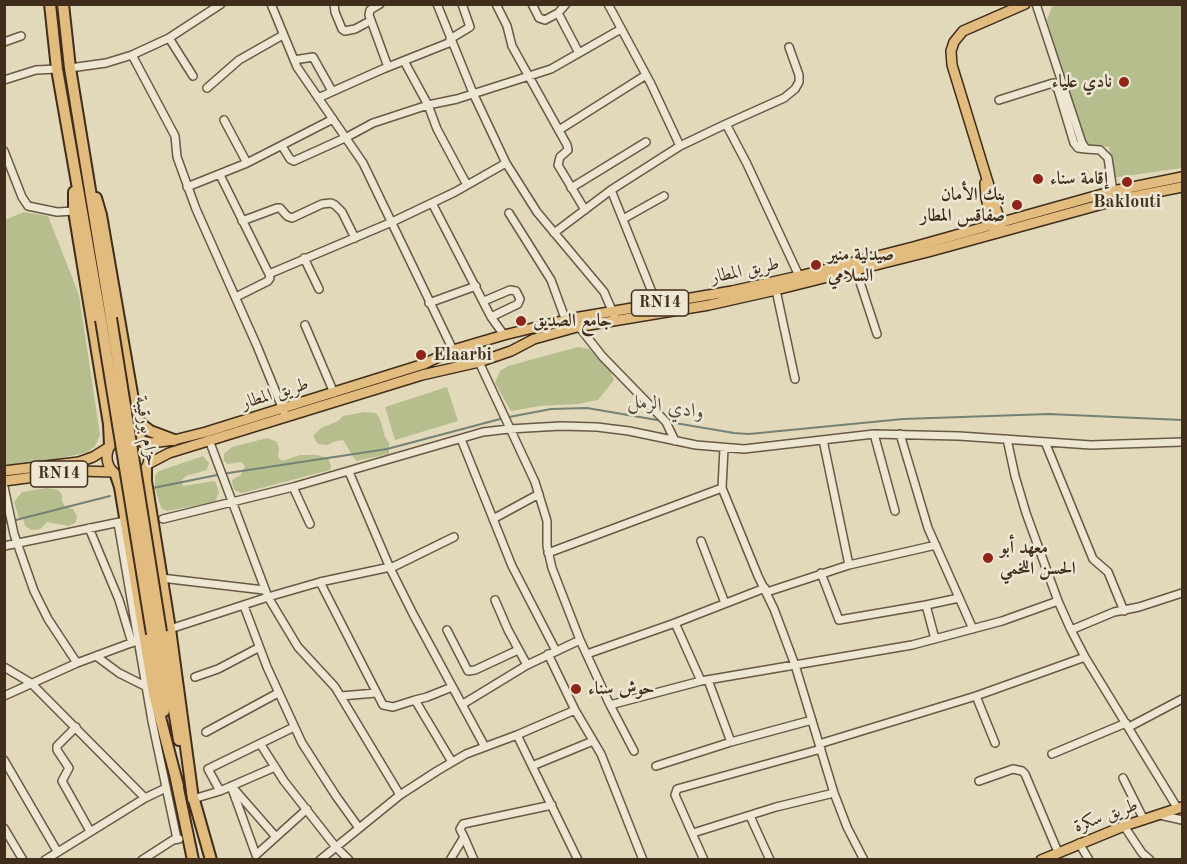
<!DOCTYPE html>
<html>
<head>
<meta charset="utf-8">
<style>
	body { margin:0 }
	#map { position:relative; width:1187px; height:864px; overflow:hidden; background:#e2d9bb; font-family:"Old Standard TT",serif }
	canvas { display:block }
	.frame { position:absolute; inset:0; border:6px solid #412d1c; pointer-events:none }
</style>
</head>
<body>
<div id="map">
<canvas width="1187" height="864"></canvas>
<div class="frame"></div>
</div>
<script>
const c = document.querySelector('canvas').getContext('2d');
c.lineJoin = 'round';
function fillPath(path, color) {
  c.fillStyle = color;
  c.fill(path, 'evenodd');
}
function poly(rows) {
  const path = new Path2D();
  for (const r of rows) {
    if (r.length === 3) {
      path.moveTo(r[0] + r[2], r[1]);
      path.arc(r[0], r[1], r[2], 0, 2 * Math.PI);
      continue;
    }
    path.moveTo(r[0], r[1]);
    for (let i = 2; i < r.length; i += 2) path.lineTo(r[i], r[i + 1]);
  }
  return path;
}
function strokePath(path, color, width, dash) {
  c.strokeStyle = color;
  c.lineWidth = width;
  c.lineCap = dash ? 'butt' : 'round';
  c.setLineDash(dash || []);
  c.stroke(path);
}
function label(font, color, halo, rows, align = 'center') {
  c.font = font + ' "Old Standard TT",Amiri,serif';
  c.lineWidth = 5;
  c.setLineDash([]);
  c.textBaseline = 'middle';
  c.strokeStyle = halo;
  c.fillStyle = color;
  for (const [text, x, y, turn = 0] of rows) {
    c.save();
    c.translate(x, y);
    c.rotate((+turn || 0) * Math.PI / 180);
    c.textAlign = isNaN(turn) ? turn : align;
    if (halo) c.strokeText(text, 0, 0);
    c.fillText(text, 0, 0);
    c.restore();
  }
}
const green = poly([
	[1057,5,1182,5,1182,168,1112,178,1109,147,1084,144,1047,20,1052,7],
	[24,212,48,216,79,295,100,435,95,446,88,452,48,461,6,465,5,220],
	[578,347,589,349,610,370,614,380,598,400,578,404,540,406,511,411,495,383,500,371,508,366],
	[447,387,458,421,395,440,385,407],
	[364,412,376,413,380,419,385,437,389,443,389,454,356,461,343,440,336,441,327,445,318,444,313,436,321,428,338,421,343,416],
	[267,438,277,442,279,449,278,457,282,461,300,455,317,455,328,458,331,466,330,470,242,493,236,491,233,488,232,480,241,475,245,466,241,462,227,464,224,460,224,454,232,447],
	[203,456,209,463,207,470,186,476,182,480,183,486,215,481,219,492,215,502,167,511,161,508,155,488,155,476,159,471],
	[47,488,58,490,62,495,62,501,65,507,73,509,77,516,76,522,69,526,47,522,40,529,32,530,25,526,23,519,19,518,14,502,22,492]
]);
const stream = poly([
	[669,422,734,433,749,434,903,419,1049,414,1182,420],
	[153,488,222,474,387,449,504,418,551,409,587,408,663,421],
	[4,523,110,496]
]);
const minor = poly([
	[271,4,297,67,363,163,453,350],
	[334,4,335,12,342,29,345,31,355,29,370,21],
	[380,4,370,10,369,15,388,67],
	[437,4,473,93,506,163,537,212,604,292,614,315],
	[496,4,507,26,512,46,567,145,568,150,560,157,558,165,585,210],
	[532,4,539,18,545,20,558,13],
	[566,4,558,13,579,53],
	[608,4,651,84,680,146],
	[1036,4,1082,143,1086,149,1100,150,1108,158,1113,191],
	[169,38,193,76],
	[450,39,470,27,462,4],
	[4,42,21,36],
	[132,55,175,136,177,157,196,209,257,346,284,412],
	[294,60,313,57,332,91],
	[70,68,106,63,132,55,169,38,221,4],
	[4,80,36,70,57,69],
	[207,88,239,60,283,35],
	[318,98,383,69,451,42],
	[999,100,1053,83,1058,90,1074,143,1078,148,1086,149],
	[224,120,247,163],
	[726,124,784,98,795,89,799,82,799,75,789,47],
	[559,130,646,75],
	[282,146,290,159,294,161,347,137,373,123,428,105,404,61],
	[4,151,22,197,28,206,57,212,74,211],
	[220,175,269,274,392,222,455,192,506,163],
	[467,185,437,129,428,105,457,99,551,69,621,29],
	[187,187,247,163,333,119],
	[571,188,646,142],
	[432,203,491,317,504,335],
	[509,213,551,280,566,321],
	[623,219,664,196],
	[242,221,277,208,280,208,287,216,292,218,322,204,331,203,335,205,342,212,355,238],
	[554,233,611,190],
	[304,258,319,289],
	[856,270,877,334],
	[776,290,795,379],
	[236,297,268,281,270,278,269,274],
	[484,301,510,290,516,291,520,299,518,304,491,317],
	[429,303,476,286],
	[658,307,611,190,680,146,726,124,747,164,800,278],
	[576,323,602,356,666,422,675,441],
	[305,325,334,393],
	[479,362,535,482,547,521,547,546,552,568,580,640,610,705,634,751],
	[874,434,895,511],
	[900,434,928,528,973,629],
	[461,439,512,566,556,651],
	[1007,439,1015,476,1026,513,1058,601,1071,630,1085,657,1178,809],
	[1045,442,1093,559,1108,572,1124,611],
	[724,448,722,488,758,576,774,609,795,665,834,793,847,827,864,860],
	[349,472,390,568,413,614,485,747],
	[4,487,14,534,34,591,48,619,77,663],
	[293,487,310,524],
	[163,519,293,487,483,432,509,429,561,426,597,427,629,431,696,445,744,449,874,434,959,436,1091,445,1182,442],
	[493,519,539,494],
	[118,523,152,721,177,839],
	[89,528,119,600,132,643],
	[701,541,725,603],
	[4,546,120,522],
	[548,553,722,488],
	[849,565,936,545],
	[821,573,839,620,926,605,935,639],
	[161,578,264,590],
	[320,582,383,705,393,707,415,700,452,762],
	[767,592,849,565,823,440],
	[495,600,508,630,527,665],
	[926,605,959,598],
	[244,606,267,667,302,743,336,796,359,828],
	[675,623,765,588],
	[170,629,268,597,209,440],
	[447,630,468,671,475,670,518,650],
	[1071,630,1114,612,1139,607,1182,593],
	[548,654,575,710,601,754,643,860],
	[587,654,675,623,701,681],
	[96,656,119,673,147,687],
	[4,667,31,683,145,798,45,860],
	[195,677,218,669,258,648],
	[708,680,731,742,812,720],
	[4,696,77,663,139,640],
	[341,696,376,693],
	[976,696,995,743],
	[415,700,427,697,452,687],
	[463,704,527,665,580,640],
	[610,705,701,681,912,645,1002,621,1058,601],
	[76,727,57,746,57,750,69,768,62,781,90,831],
	[1129,727,1182,699],
	[206,732,278,693],
	[517,735,578,860],
	[819,744,976,696,1085,657],
	[261,745,284,781,335,846,349,860],
	[1052,754,1126,723],
	[4,760,57,851],
	[532,766,593,741],
	[656,766,731,742],
	[1123,778,1144,820],
	[979,781,1013,769,1022,771,1025,774,1058,852],
	[231,786,256,855,307,809],
	[235,790,276,837],
	[220,791,208,769,294,727],
	[400,795,335,687,298,647,268,597,320,582,395,566,454,537],
	[145,798,166,788],
	[193,799,220,791,275,767],
	[1160,815,1182,820],
	[750,816,770,860],
	[1124,826,1142,853,1150,860],
	[4,828,23,860],
	[693,833,776,807,834,793],
	[464,837,474,860],
	[1079,843,1089,860],
	[142,860,173,840,179,839],
	[320,860,400,795,437,771,466,754,517,735,575,710],
	[450,860,464,837,460,829,463,824,552,805],
	[704,860,675,795,677,789,821,749]
]);
const major = poly([
	[985,183,986,198,994,228],
	[1002,228,952,65,951,51,954,42,963,31,1025,4],
	[128,457,21],
	[142,441,151,443,174,440,206,432,424,364,453,350,504,335,574,318,732,291,799,276,913,247,1113,191,1182,177],
	[148,464,169,453,422,375,479,362,511,351,534,339,577,327,709,305,776,290,928,252,1121,199,1182,187],
	[4,471,79,462,93,457,109,447],
	[4,481,80,471,113,472],
	[1041,860,1124,826,1182,807]
]);
const highway = poly([
	[50,4,57,69,101,320],
	[63,4,70,68,111,318],
	[74,192,74,211,109,424,110,445],
	[96,198,101,215,140,440],
	[135,416,141,424,150,431,174,440],
	[146,469,146,481,170,629,193,799],
	[116,475,120,487,154,694,178,786],
	[161,632,179,740],
	[152,634,164,711],
	[176,779,193,860],
	[192,793,211,860]
]);
const highwayBridge = poly([
	[111,318,161,632],
	[101,320,152,634]
]);
const markers = [
	[1124,82,6,"#8f2418"],
	[1038,179,6,"#8f2418"],
	[1127,182,6,"#8f2418"],
	[1017,205,6,"#8f2418"],
	[816,265,6,"#8f2418"],
	[521,321,6,"#8f2418"],
	[421,355,6,"#8f2418"],
	[988,558,6,"#8f2418"],
	[576,689,6,"#8f2418"]
];
const shields = [
	[660,303,57],
	[59,474,57]
];
const shieldNames = [
	["RN14",660,303],
	["RN14",59,474]
];
const poiNames = [
	["نادي علياء",1112,82,"right"],
	["إقامة سناء",1050,179],
	["بنك الأمان",1005,195,"right"],
	["صفاقس المطار",1005,216,"right"],
	["Baklouti",1127,202,"center"],
	["صيدلية منير",828,255],
	["السلامي",828,276],
	["جامع الصديق",533,321],
	["Elaarbi",433,355],
	["معهد أبو",1000,548],
	["الحسن اللخمي",1000,569],
	["حوش سناء",588,689]
];
const streetNames = [
	["طريق المطار",745,271,-12],
	["طريق المطار",275,394,-17],
	["حزام بورقيبة",146,431,81],
	["طريق سكرة",1106,816,-20]
];
const waterNames = [
	["وادي الرمل",666,407,9]
];
fillPath(green, '#b6be8e');
strokePath(stream, '#738275', 2);
strokePath(minor, '#695844', 10);
strokePath(major, '#412d1c', 12);
strokePath(highway, '#412d1c', 14);
strokePath(minor, '#ece6d3', 7);
strokePath(major, '#e1bc7e', 9);
strokePath(highway, '#e1bc7e', 10);
strokePath(highwayBridge, '#412d1c', 14, []);
strokePath(highwayBridge, '#e1bc7e', 10);
for (const [x, y, r, color] of markers) {
  const dot = new Path2D();
  dot.arc(x, y, r, 0, 2 * Math.PI);
  c.fillStyle = color;
  c.fill(dot);
  strokePath(dot, '#ece6d3', 2);
}
for (const [x, y, w] of shields) {
  const box = new Path2D();
  box.roundRect(x - w / 2, y - 13, w, 26, 4.5);
  c.fillStyle = '#ece6d3';
  c.fill(box);
  strokePath(box, '#412d1c', 1.5);
}
label('bold 16px', '#412d1c', null, shieldNames);
label('bold 18px', '#412d1c', '#ece6d3', poiNames, 'left');
label('18px', '#412d1c', '#ece6d3', streetNames);
label('italic 20px', '#52493a', '#ece6d3', waterNames);
</script>
</body>
</html>
